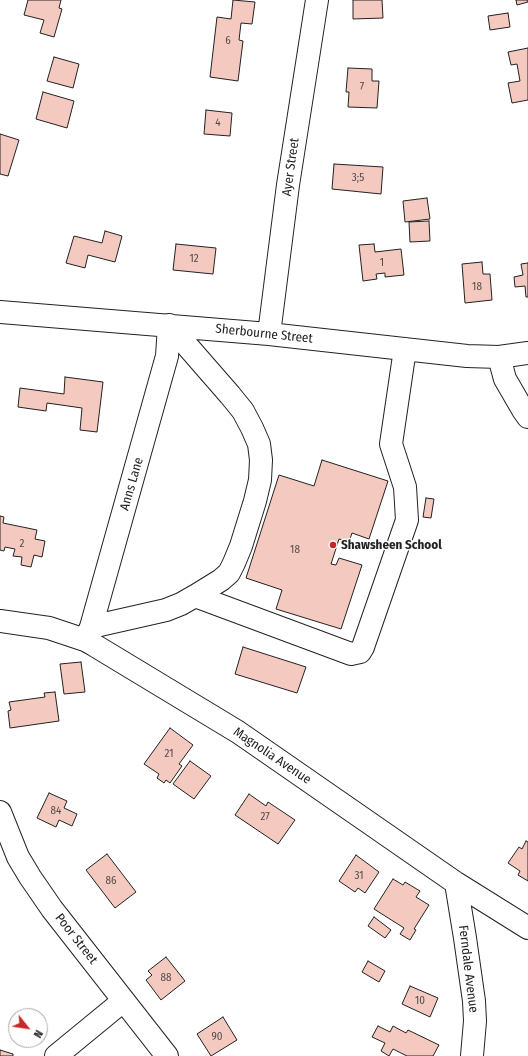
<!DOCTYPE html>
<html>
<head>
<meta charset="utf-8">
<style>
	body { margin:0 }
	#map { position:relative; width:528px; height:1056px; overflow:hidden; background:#fff; font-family:"Fira Sans Condensed",sans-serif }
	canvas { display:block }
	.north { position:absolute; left:8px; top:1008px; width:40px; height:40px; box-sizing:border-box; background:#fff; border:1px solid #a7a7a7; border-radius:50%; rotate:120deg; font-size:11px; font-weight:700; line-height:16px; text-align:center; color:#222 }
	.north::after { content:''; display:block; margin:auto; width:14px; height:18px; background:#c62828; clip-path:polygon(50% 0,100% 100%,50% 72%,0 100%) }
</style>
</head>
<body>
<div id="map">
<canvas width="528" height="1056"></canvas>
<div class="north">N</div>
</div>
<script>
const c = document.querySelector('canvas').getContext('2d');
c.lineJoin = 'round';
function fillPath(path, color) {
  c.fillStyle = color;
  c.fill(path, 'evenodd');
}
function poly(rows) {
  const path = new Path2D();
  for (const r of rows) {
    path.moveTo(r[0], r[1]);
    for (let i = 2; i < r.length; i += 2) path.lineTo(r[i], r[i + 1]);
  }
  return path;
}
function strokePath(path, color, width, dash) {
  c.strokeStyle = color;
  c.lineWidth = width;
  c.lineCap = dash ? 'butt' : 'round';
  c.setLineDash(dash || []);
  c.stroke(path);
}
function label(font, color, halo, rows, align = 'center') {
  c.font = font + ' "Fira Sans Condensed",sans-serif';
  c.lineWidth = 3;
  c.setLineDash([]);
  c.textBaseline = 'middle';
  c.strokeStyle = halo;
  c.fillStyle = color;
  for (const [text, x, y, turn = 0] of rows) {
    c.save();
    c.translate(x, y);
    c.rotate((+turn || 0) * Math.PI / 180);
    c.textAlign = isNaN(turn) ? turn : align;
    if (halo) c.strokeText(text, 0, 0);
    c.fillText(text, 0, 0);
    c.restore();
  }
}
const building = poly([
	[28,0,61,0,59,8,62,9,54,37,40,33,44,20,24,15,28,0],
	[233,0,255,2,252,24,241,23,239,40,243,41,238,81,210,77,217,17,231,19,233,0],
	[353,0,382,0,383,18,353,19,353,0],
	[516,0,527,0,528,2,517,5,516,0],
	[508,13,510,27,490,30,488,16,508,13],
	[528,48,528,100,512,103,508,83,520,81,517,64,511,65,508,52,528,48],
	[54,57,79,64,73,88,47,81,54,57],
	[348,68,372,69,372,81,379,81,377,108,348,107,349,92,346,92,348,68],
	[43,92,74,101,67,128,36,119,43,92],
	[206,110,232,113,230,136,204,134,206,110],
	[0,134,19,140,8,176,0,174,0,134],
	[334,164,383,167,381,194,332,189,334,164],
	[427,198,430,219,405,222,403,201,427,198],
	[429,221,430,241,410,242,409,222,429,221],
	[105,231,122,236,115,262,88,255,85,268,66,263,74,236,102,243,105,231],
	[176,244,216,248,213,274,173,270,176,244],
	[374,244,375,252,401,249,404,275,385,277,385,273,376,274,377,279,363,281,359,245,374,244],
	[482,262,483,274,490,274,492,300,465,303,462,264,482,262],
	[528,263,528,297,526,297,525,286,515,287,514,277,523,275,521,264,528,263],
	[65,377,103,382,97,432,80,430,82,408,47,403,46,411,18,407,20,388,64,394,65,377],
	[322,460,388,481,369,539,352,533,349,542,339,539,331,564,336,565,339,558,362,565,341,629,276,609,282,590,246,578,279,475,314,486,322,460],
	[426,498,434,499,431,518,423,517,426,498],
	[0,516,4,517,3,523,37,530,35,539,45,541,42,557,34,555,31,567,21,565,22,557,13,556,15,549,5,547,4,551,0,550,0,516],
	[243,647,306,667,297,693,235,674,243,647],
	[81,662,85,692,64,694,60,664,81,662],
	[55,692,59,721,10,728,8,711,11,710,9,702,45,697,44,693,55,692],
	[170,728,193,745,179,764,182,766,170,783,166,780,164,783,157,778,159,774,144,764,170,728],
	[190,761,211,776,194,799,173,784,190,761],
	[49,793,67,801,64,808,77,814,72,826,59,820,56,827,37,818,49,793],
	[249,794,266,806,268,802,295,820,278,844,235,815,249,794],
	[526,841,528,842,528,881,518,875,520,871,508,863,519,847,522,849,526,841],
	[107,854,136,892,115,908,86,870,107,854],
	[356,855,379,872,365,893,358,888,355,892,339,881,356,855],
	[393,879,403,885,405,882,420,891,416,897,429,905,414,929,416,930,410,940,400,934,404,928,374,909,393,879],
	[374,917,391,930,385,938,368,926,374,917],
	[166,957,185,981,161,1000,146,980,152,975,148,971,166,957],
	[368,961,385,971,379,982,362,972,368,961],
	[410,986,438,998,430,1017,402,1004,410,986],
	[223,1017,237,1040,211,1056,197,1034,223,1017],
	[378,1026,390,1032,393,1026,406,1033,408,1030,439,1045,433,1056,407,1056,393,1049,389,1056,381,1051,385,1043,372,1037,378,1026],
	[0,1050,13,1054,13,1056,0,1056,0,1050]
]);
const minor = poly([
	[0,312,269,334,467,356,499,357,528,353],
	[269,334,288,185,317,0],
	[499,357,505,379,523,410,528,417],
	[195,596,351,654,360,652,363,647,407,520,405,487,391,444,405,349],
	[0,621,49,628,85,640,94,645,238,732,456,883,528,928],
	[91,627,166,610,181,604,195,596,221,580,229,573,234,563,241,546,255,501,260,480,261,460,259,444,252,428,243,411,230,395,169,325],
	[86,638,91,627,167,356,169,325],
	[0,812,18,857,30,877,52,909,167,1056],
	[456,883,465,938,474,1001,475,1021,472,1056],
	[56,1056,123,1001]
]);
const markers = [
	[333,545,4,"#c62828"]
];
const numberNames = [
	["6",228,41],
	["7",362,87],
	["4",218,123],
	["3;5",358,178],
	["12",194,259],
	["1",382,263],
	["18",477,287],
	["2",22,544],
	["18",295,550],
	["21",169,754],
	["84",56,811],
	["27",265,817],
	["31",359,876],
	["86",111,881],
	["88",166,978],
	["10",420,1001],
	["90",217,1037]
];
const streetNames = [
	["Ayer Street",291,167,-82],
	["Sherbourne Street",264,334,6],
	["Anns Lane",132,484,-74],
	["Magnolia Avenue",272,756,34],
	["Poor Street",76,939,52],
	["Ferndale Avenue",468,969,83]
];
const poiNames = [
	["Shawsheen School",341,545]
];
fillPath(building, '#f3c9c0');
strokePath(building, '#222', 1);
strokePath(minor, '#222', 24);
strokePath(minor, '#fff', 22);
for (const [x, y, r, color] of markers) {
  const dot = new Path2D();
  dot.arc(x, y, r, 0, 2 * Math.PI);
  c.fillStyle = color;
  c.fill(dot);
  strokePath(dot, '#fff', 1.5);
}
label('11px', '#564c4a', null, numberNames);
label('13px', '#222', '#fff', streetNames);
label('bold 13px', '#222', '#fff', poiNames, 'left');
</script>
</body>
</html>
